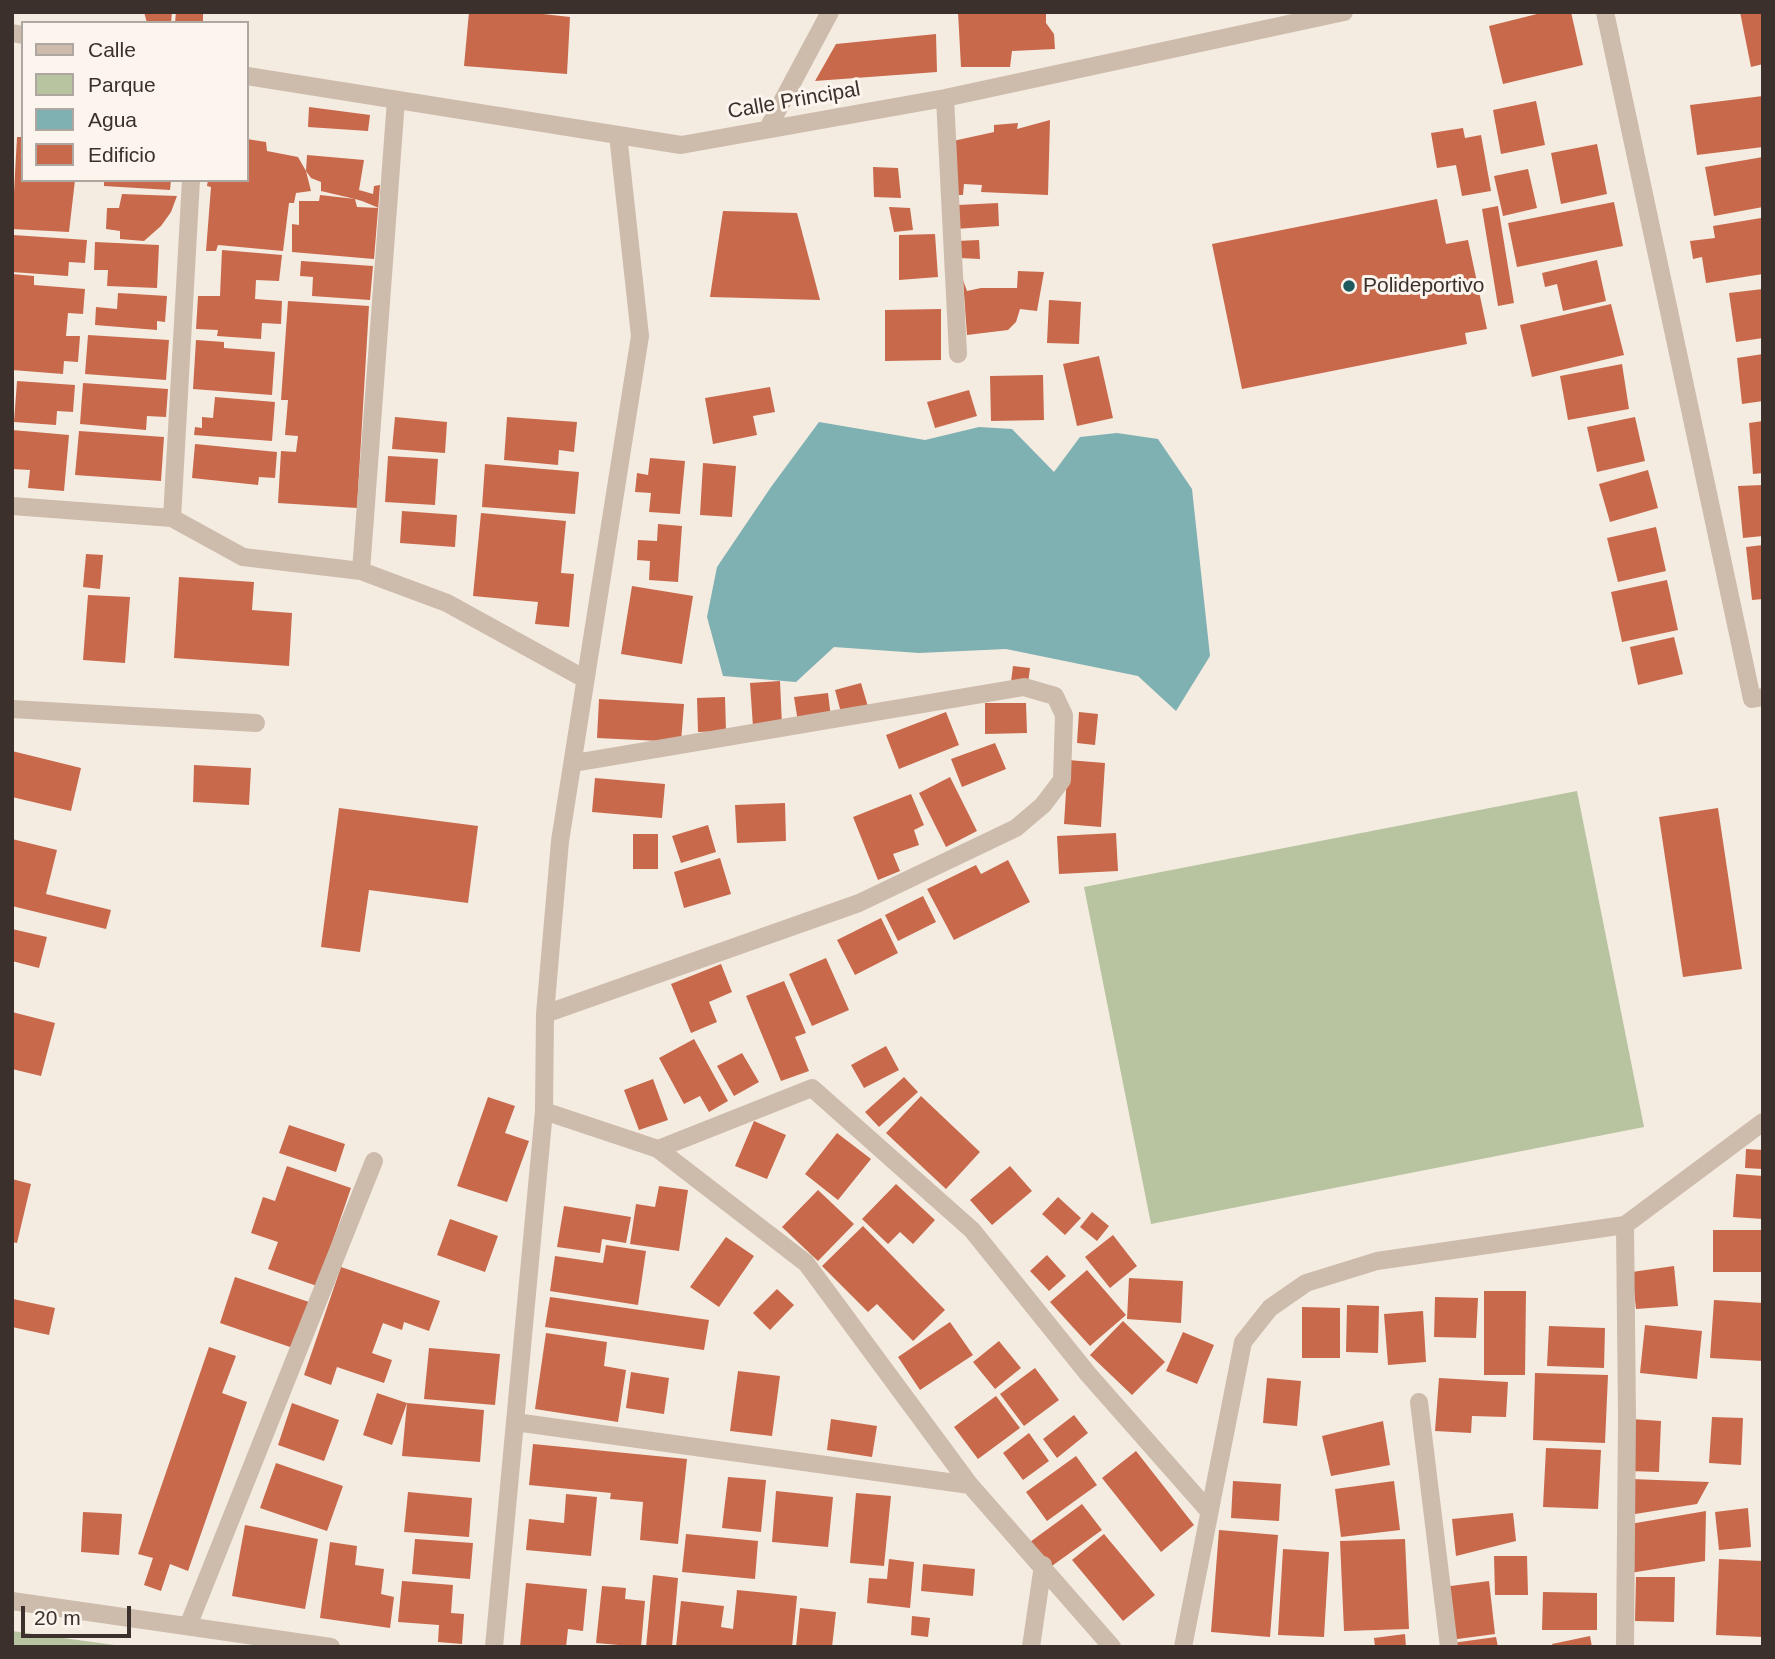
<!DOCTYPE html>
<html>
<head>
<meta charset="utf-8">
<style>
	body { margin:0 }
	#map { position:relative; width:1775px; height:1659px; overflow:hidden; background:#f4ebe1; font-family:Arial,sans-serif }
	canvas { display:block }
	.frame { position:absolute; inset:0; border:14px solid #3b302b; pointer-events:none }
	.legend { position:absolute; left:21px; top:21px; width:228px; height:161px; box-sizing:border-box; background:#fbf5ee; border:2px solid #aea6a0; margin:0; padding:9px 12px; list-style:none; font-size:21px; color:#3b302b }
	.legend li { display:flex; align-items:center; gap:14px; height:35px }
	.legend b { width:35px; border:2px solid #aea6a0 }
	.scale { position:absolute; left:21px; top:1606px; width:110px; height:32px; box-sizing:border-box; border:4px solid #3b302b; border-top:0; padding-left:9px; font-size:21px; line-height:24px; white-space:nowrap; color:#3b302b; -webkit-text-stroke:5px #fbf5ee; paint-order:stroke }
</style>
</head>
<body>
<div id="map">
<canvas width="1775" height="1659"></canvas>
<div class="frame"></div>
<ul class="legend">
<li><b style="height:9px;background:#cdbbac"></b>Calle</li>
<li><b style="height:19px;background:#b8c4a0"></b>Parque</li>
<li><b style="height:19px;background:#7fb0b2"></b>Agua</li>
<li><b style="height:19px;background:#c8694b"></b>Edificio</li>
</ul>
<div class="scale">20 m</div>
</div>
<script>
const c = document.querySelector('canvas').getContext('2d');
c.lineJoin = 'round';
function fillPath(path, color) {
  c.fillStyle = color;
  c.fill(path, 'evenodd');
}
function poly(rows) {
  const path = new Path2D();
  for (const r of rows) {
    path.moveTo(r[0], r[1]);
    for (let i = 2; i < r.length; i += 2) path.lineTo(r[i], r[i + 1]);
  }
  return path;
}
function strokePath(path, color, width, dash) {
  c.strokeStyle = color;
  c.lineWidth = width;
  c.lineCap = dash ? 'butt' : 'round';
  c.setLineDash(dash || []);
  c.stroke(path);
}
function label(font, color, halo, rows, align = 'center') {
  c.font = font + ' Arial,sans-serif';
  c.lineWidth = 6;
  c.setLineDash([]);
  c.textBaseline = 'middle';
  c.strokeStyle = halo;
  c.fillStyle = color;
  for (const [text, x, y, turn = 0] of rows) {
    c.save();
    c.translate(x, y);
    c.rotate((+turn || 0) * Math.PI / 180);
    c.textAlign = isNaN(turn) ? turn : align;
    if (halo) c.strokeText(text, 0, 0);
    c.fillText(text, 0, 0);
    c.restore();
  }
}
const green = poly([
	[1577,791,1644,1127,1151,1224,1084,887],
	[12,1631,129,1647,12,1647]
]);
const water = poly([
	[819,422,925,440,979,427,1012,429,1054,472,1080,437,1117,433,1158,439,1192,489,1210,656,1176,711,1138,676,1006,649,919,653,834,647,796,682,723,676,707,617,717,567,771,487]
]);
const building = poly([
	[144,12,172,12,171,23,147,23],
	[176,12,203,12,203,23,175,23],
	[469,12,525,12,570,17,567,74,464,66],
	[958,12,1046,12,1046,23,1054,34,1055,49,1012,51,1010,67,961,67],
	[1545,12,1571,12,1583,65,1503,84,1489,26],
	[1740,12,1763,12,1763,64,1751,67],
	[936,34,937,72,815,81,836,44],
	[1763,96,1763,147,1697,155,1690,105],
	[1536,101,1545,145,1501,154,1493,110],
	[309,107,370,115,368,131,308,127],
	[1050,120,1048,195,981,192,982,185,964,184,963,195,954,195,953,141,994,132,994,125,1018,123,1017,129],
	[1463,128,1465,138,1481,135,1491,191,1462,196,1456,165,1437,168,1431,133],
	[17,137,23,137,23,180,75,180,69,232,12,229],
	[247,139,266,142,267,151,298,157,306,171,311,191,296,193,294,203,289,203,283,251,218,245,216,251,206,251,211,187,207,186,208,180,247,180],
	[1597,144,1607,194,1561,204,1551,153],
	[307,155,364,160,359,190,373,194,374,186,380,185,374,259,292,252,292,224,299,225,299,201,319,201,320,195,355,199,321,191,321,182,311,178,306,171],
	[355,199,362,201,379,208,357,207],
	[1763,157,1763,207,1714,216,1705,167],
	[873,167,898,168,901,198,874,197],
	[1528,169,1537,208,1503,216,1494,176],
	[104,180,171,180,170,190,104,186],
	[122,194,177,196,171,212,161,226,144,241,120,239,120,231,106,229,107,208,119,208],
	[1437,199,1446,244,1468,240,1487,329,1465,333,1467,344,1242,389,1212,244],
	[1614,202,1623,246,1517,267,1508,223],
	[998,203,999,226,955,229,958,205],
	[1498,206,1514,303,1498,306,1482,209],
	[889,207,910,208,913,230,894,232],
	[723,211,797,213,820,300,710,297],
	[1761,218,1763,274,1706,283,1702,257,1693,259,1690,241,1715,238,1713,226],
	[935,234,938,277,899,280,899,235],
	[13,235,87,240,85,263,69,262,68,276,12,272],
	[979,240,980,259,960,258,957,241],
	[95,242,159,245,157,288,107,286,108,270,94,270],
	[222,250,282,255,279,281,256,280,255,299,282,301,281,324,262,323,261,339,217,336,218,330,196,329,198,296,220,296],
	[1597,260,1606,301,1563,311,1557,284,1545,287,1542,273],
	[301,261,373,266,370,300,312,296,313,277,300,276],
	[1018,271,1044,272,1037,311,1020,309,1016,322,1008,330,967,335,963,280,967,291,981,288,1017,288],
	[12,274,34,276,34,285,85,289,83,314,68,313,66,336,80,336,78,362,64,361,63,374,12,370],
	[1763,289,1763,338,1736,342,1729,293],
	[118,293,167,296,165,322,157,321,157,330,95,325,96,307,117,309],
	[1049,300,1081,302,1079,344,1047,343],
	[288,301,369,306,357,508,278,503,281,451,296,452,298,436,285,435,288,400,281,400],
	[1611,304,1624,355,1532,377,1520,325],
	[941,309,941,360,885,361,885,310],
	[88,335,169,340,166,380,85,374],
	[196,340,224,342,224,348,275,352,272,395,193,389],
	[1763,354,1763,401,1742,404,1737,358],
	[1099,356,1113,418,1077,426,1063,364],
	[1622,364,1629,409,1568,420,1560,376],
	[1043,375,1044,420,991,421,990,376],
	[17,381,75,385,73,412,57,411,56,425,14,422],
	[83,383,168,389,166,417,147,416,146,430,80,424],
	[770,387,775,412,753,416,757,435,713,444,705,398],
	[969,390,977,416,935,428,927,402],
	[215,397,275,402,272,441,194,435,195,427,202,428,202,417,213,418],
	[395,417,447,422,445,453,392,449],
	[507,417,577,422,574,452,559,450,558,465,504,460],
	[1635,417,1645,461,1597,472,1587,427],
	[1763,421,1763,473,1753,474,1749,423],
	[12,430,69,435,64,491,28,488,30,470,12,469],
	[79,431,164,437,161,481,75,475],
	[195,444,277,452,275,478,259,477,258,485,192,478],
	[388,456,438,459,435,505,385,502],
	[650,458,685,461,680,514,649,512,651,493,635,492,637,473,648,475],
	[703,463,736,466,732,517,700,515],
	[485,464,579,472,575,514,482,507],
	[1648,470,1658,508,1610,522,1599,484],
	[1763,485,1763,536,1743,538,1738,486],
	[402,511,457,515,455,547,400,543],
	[481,513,566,521,561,573,574,574,569,627,535,624,538,602,473,596],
	[658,524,682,526,678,582,649,580,650,561,637,560,638,540,657,541],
	[1656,527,1666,571,1618,582,1607,538],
	[1763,545,1763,599,1752,600,1746,547],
	[86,554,103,555,100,589,83,587],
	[179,577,254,582,252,610,292,613,289,666,174,658],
	[1667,580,1678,630,1622,642,1611,592],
	[632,586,693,596,682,664,621,654],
	[88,595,130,597,125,663,83,660],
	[1674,637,1683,674,1638,685,1630,647],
	[1013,666,1030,668,1028,683,1011,682],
	[780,681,782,726,753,727,750,683],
	[861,683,869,710,842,716,835,690],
	[828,693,831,718,798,722,794,697],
	[725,697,726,731,698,732,697,698],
	[599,699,684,704,681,742,597,738],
	[985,703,1026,703,1027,733,985,734],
	[946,712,959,745,899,769,886,735],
	[1079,712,1098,714,1095,745,1077,743],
	[995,743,1006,769,962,787,951,759],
	[12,751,81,768,71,811,12,797],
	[1068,760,1105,763,1101,827,1064,824],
	[194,765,251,768,249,805,193,802],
	[950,777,977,831,946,847,919,793],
	[595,778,665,784,662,818,592,812],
	[911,794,924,825,914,830,919,845,893,854,900,871,878,880,853,817],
	[785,803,786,841,737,843,735,805],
	[339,808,478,826,468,903,369,890,360,952,321,947],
	[1718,808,1742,969,1683,977,1659,817],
	[708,825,716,852,681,863,672,836],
	[1116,833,1118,871,1059,874,1057,836],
	[633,834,658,834,658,869,633,869],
	[12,839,57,850,46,894,111,910,106,929,12,906],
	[720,858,731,894,684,908,674,872],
	[1008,860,1030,902,954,940,927,889,976,865,981,874],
	[923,896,936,922,898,941,885,915],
	[881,918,898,953,855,975,837,940],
	[12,929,47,937,39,968,12,961],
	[826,958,849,1010,812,1026,789,974],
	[721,964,732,992,709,1002,717,1022,691,1033,671,984],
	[784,981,806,1033,795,1037,809,1071,781,1081,746,996],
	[12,1012,55,1023,41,1076,12,1069],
	[694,1039,728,1101,709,1112,700,1096,684,1104,659,1058],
	[886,1046,899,1070,864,1088,851,1065],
	[742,1053,759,1082,734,1096,717,1066],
	[904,1077,918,1092,879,1127,865,1112],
	[653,1079,668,1120,639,1130,624,1090],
	[921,1096,980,1152,946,1189,886,1133],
	[488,1097,515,1106,505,1133,529,1141,507,1202,457,1186],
	[754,1121,786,1135,767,1179,735,1166],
	[289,1125,345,1144,336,1172,279,1153],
	[837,1133,871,1159,838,1200,805,1174],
	[1746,1149,1763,1150,1763,1169,1745,1168],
	[287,1166,351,1188,317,1286,268,1269,278,1242,251,1233,263,1197,275,1201],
	[1010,1166,1032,1191,992,1225,970,1200],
	[1736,1174,1763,1176,1763,1219,1733,1217],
	[12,1179,31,1184,17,1243,12,1242],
	[896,1184,935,1220,913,1244,900,1232,888,1244,862,1219],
	[659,1186,688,1190,679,1251,630,1244,636,1204,655,1207],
	[818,1190,854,1224,818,1261,782,1227],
	[1058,1197,1081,1218,1065,1235,1042,1214],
	[564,1206,631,1217,626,1243,602,1239,600,1253,557,1247],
	[1092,1212,1109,1226,1097,1241,1080,1227],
	[450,1219,498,1236,485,1272,437,1255],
	[863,1226,945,1310,913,1341,877,1304,868,1312,822,1266],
	[1713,1230,1763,1230,1763,1272,1713,1272],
	[1113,1235,1137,1266,1110,1288,1085,1257],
	[726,1237,754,1256,719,1307,690,1287],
	[606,1245,646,1251,638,1305,550,1291,555,1256,603,1263],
	[1047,1255,1066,1276,1049,1291,1030,1271],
	[1674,1266,1678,1306,1636,1309,1632,1272],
	[341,1267,440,1301,429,1331,404,1322,402,1330,383,1323,372,1353,392,1360,384,1383,337,1367,331,1385,304,1375],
	[1087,1270,1126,1315,1090,1346,1050,1302],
	[235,1277,309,1302,293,1348,220,1323],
	[1129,1278,1183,1281,1181,1323,1127,1319],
	[777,1289,794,1305,770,1330,753,1313],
	[1484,1291,1526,1291,1525,1375,1484,1375],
	[550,1297,709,1320,704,1350,545,1327],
	[1435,1297,1478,1298,1476,1338,1434,1337],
	[13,1299,55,1308,49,1335,12,1327],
	[1714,1300,1763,1303,1763,1361,1710,1358],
	[1347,1305,1379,1306,1378,1353,1346,1352],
	[1302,1307,1340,1308,1340,1358,1302,1358],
	[1423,1311,1426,1362,1388,1365,1384,1314],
	[1123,1321,1165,1362,1132,1395,1090,1355],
	[950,1322,973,1355,920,1390,898,1357],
	[1645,1325,1702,1331,1697,1379,1640,1373],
	[1549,1326,1605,1328,1604,1368,1547,1366],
	[1183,1332,1214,1345,1197,1384,1166,1371],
	[546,1333,607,1342,604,1366,626,1370,618,1422,535,1409],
	[999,1341,1021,1368,995,1389,973,1362],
	[209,1347,236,1356,222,1393,247,1402,188,1571,170,1564,161,1591,144,1585,153,1558,138,1554],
	[429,1348,500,1354,495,1405,424,1399],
	[1035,1368,1059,1400,1024,1426,1000,1394],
	[738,1371,780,1376,772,1436,730,1431],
	[631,1372,669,1378,664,1414,626,1408],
	[1535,1373,1608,1375,1605,1443,1533,1440],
	[1267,1378,1301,1381,1297,1426,1263,1423],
	[1439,1378,1508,1382,1506,1417,1472,1416,1471,1433,1435,1431],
	[377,1393,407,1403,392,1445,363,1435],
	[996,1396,1020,1428,978,1459,954,1427],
	[292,1403,339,1420,324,1461,278,1445],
	[407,1403,484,1410,480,1462,402,1456],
	[1074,1415,1088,1433,1057,1458,1043,1439],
	[1712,1417,1743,1418,1741,1465,1709,1463],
	[831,1419,877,1426,872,1457,827,1450],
	[1631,1419,1661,1421,1659,1472,1629,1471],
	[1383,1421,1390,1465,1331,1476,1322,1436],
	[1029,1433,1049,1461,1023,1480,1003,1453],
	[533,1444,687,1459,678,1544,640,1540,643,1502,610,1499,611,1493,529,1485],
	[1546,1448,1601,1450,1598,1509,1543,1507],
	[1136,1451,1194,1525,1161,1552,1102,1478],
	[1076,1456,1097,1485,1047,1521,1026,1492],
	[276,1463,343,1486,327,1531,260,1508],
	[728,1477,766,1480,761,1532,722,1528],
	[1631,1479,1709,1482,1697,1504,1629,1515],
	[1233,1481,1281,1484,1279,1521,1231,1518],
	[1394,1481,1400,1530,1341,1537,1335,1489],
	[776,1491,833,1497,828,1547,772,1542],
	[408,1492,472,1498,469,1537,404,1532],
	[856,1493,891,1496,884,1566,850,1563],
	[566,1494,597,1497,591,1556,526,1550,529,1519,564,1523],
	[1082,1504,1102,1530,1049,1568,1030,1542],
	[1748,1508,1751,1547,1719,1550,1715,1512],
	[1706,1511,1705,1561,1630,1573,1630,1524],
	[83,1512,122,1514,119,1555,81,1552],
	[1513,1513,1516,1541,1456,1556,1452,1519],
	[245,1525,318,1539,305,1609,232,1596],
	[1219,1530,1278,1535,1270,1637,1211,1632],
	[686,1534,758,1541,755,1579,682,1572],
	[1104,1534,1155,1595,1123,1621,1072,1560],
	[415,1539,473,1543,470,1579,412,1574],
	[1405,1539,1409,1629,1344,1631,1340,1541],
	[330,1542,357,1546,355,1565,384,1569,381,1594,394,1597,390,1628,320,1618],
	[1283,1549,1329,1552,1324,1637,1278,1635],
	[1494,1556,1527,1556,1528,1595,1495,1595],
	[889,1559,914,1562,910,1608,867,1603,869,1578,887,1579],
	[1719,1559,1763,1561,1763,1637,1716,1635],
	[923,1564,975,1569,973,1596,921,1591],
	[653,1575,678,1578,672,1647,646,1647],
	[1636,1577,1675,1577,1674,1622,1635,1621],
	[402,1581,453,1585,451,1613,464,1614,462,1644,438,1642,439,1625,398,1622],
	[1489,1581,1495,1634,1450,1640,1443,1587],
	[526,1583,587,1589,583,1631,568,1629,566,1647,520,1647],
	[602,1586,626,1588,625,1599,645,1601,641,1647,596,1643],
	[737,1590,797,1596,792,1647,676,1647,681,1601,724,1606,721,1627,733,1629],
	[1543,1592,1597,1593,1597,1630,1542,1630],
	[800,1608,836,1612,832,1647,796,1647],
	[912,1616,930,1618,928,1637,911,1635],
	[1405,1634,1406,1647,1375,1647,1374,1638],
	[1590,1636,1592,1647,1553,1647,1552,1644],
	[1496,1637,1498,1647,1453,1647,1452,1643]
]);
const minor = poly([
	[1605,12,1752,699,1763,697],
	[12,33,23,35],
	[247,76,681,145,945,98,1344,12],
	[945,98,958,354],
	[768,128,830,12],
	[12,506,172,518,243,557,361,571,447,603,585,679],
	[172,518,191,180],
	[361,571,396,100],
	[12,709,256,723],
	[545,1014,859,903,1016,828,1043,805,1062,780,1064,715,1055,696,1024,687,574,763],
	[544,1111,658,1149,812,1088,972,1230,1088,1374,1208,1510],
	[658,1149,806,1263,970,1485,1112,1647],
	[1419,1402,1449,1647],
	[515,1422,970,1485],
	[12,1601,331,1647],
	[188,1626,374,1161],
	[494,1647,544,1111,545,1014,560,841,640,336,618,135],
	[1031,1647,1043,1565],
	[1183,1647,1243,1342,1270,1308,1306,1283,1377,1261,1625,1225,1763,1122],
	[1625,1647,1627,1417,1625,1225]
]);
const markers = [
	[1349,286,7,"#1f5a5e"]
];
const streetNames = [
	["Calle Principal",794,101,-10]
];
const poiNames = [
	["Polideportivo",1363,286]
];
fillPath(green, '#b8c4a0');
fillPath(water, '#7fb0b2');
fillPath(building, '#c8694b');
strokePath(minor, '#cdbbac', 18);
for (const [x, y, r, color] of markers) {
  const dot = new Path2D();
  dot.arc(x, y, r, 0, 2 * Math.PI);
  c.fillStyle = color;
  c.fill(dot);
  strokePath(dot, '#fbf5ee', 2.5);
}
label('21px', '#3b302b', '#fbf5ee', streetNames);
label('21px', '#3b302b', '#fbf5ee', poiNames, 'left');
</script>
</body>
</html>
